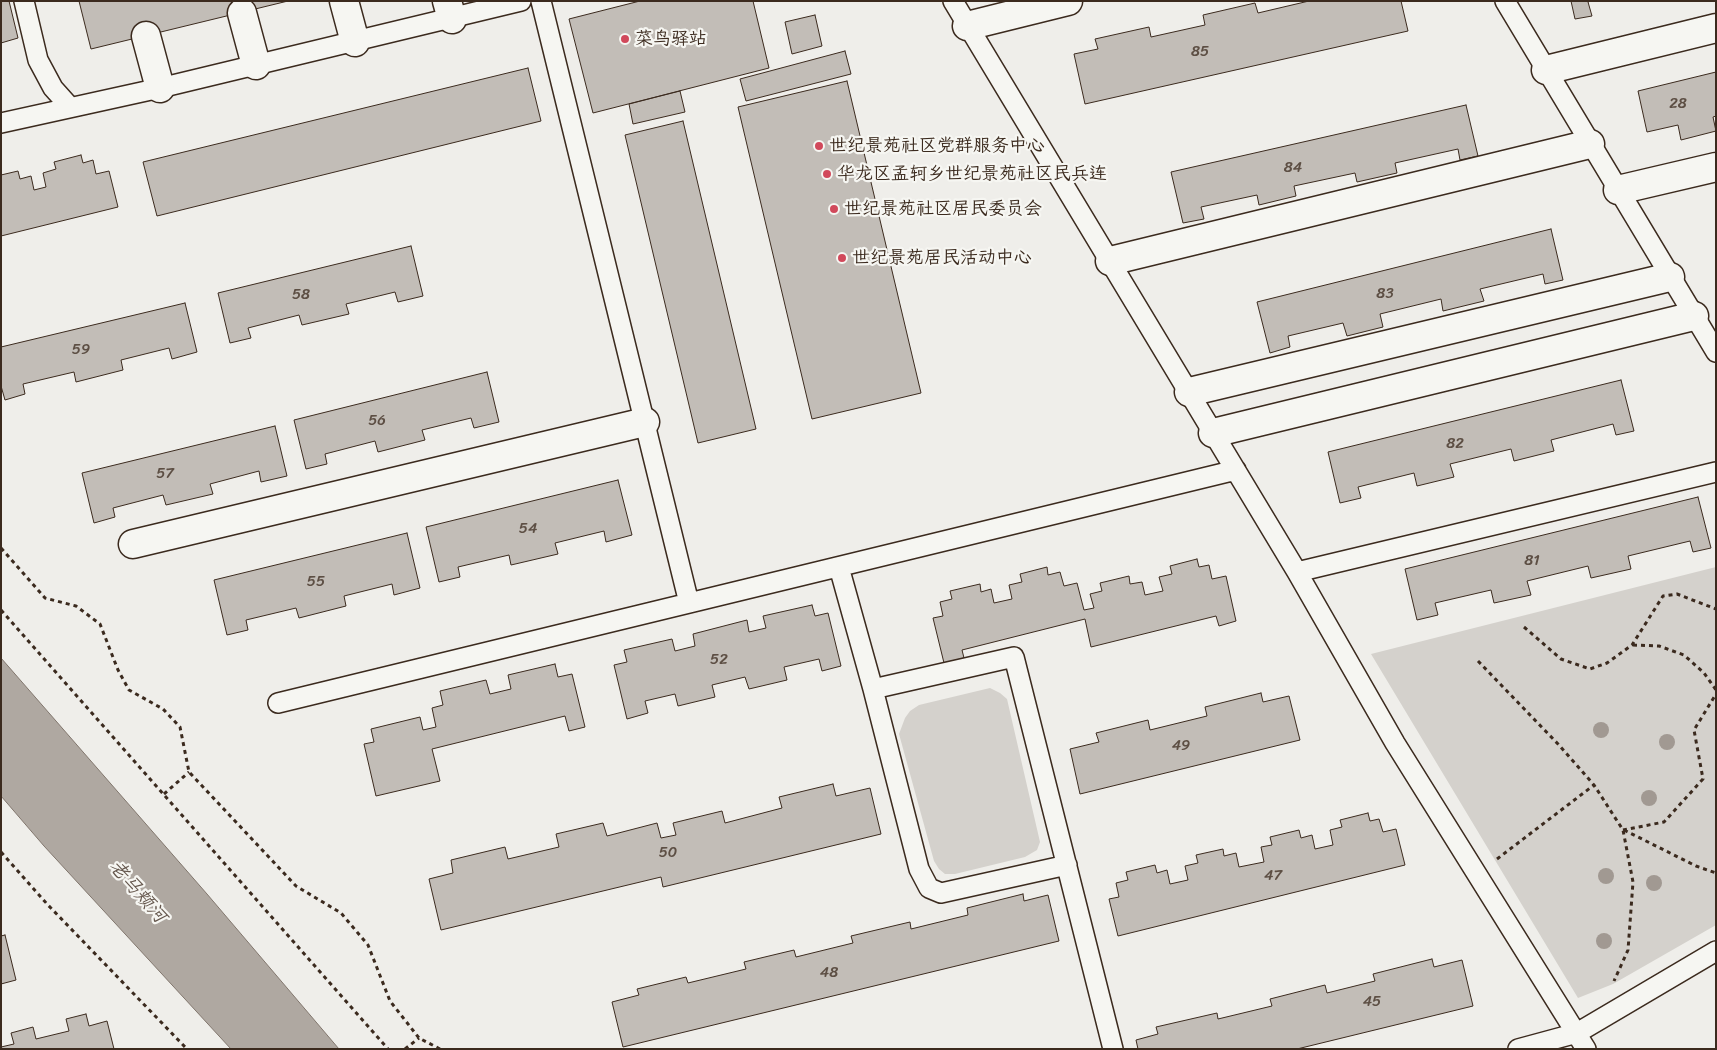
<!DOCTYPE html>
<html>
<head>
<meta charset="utf-8">
<style>
	body { margin:0 }
	#map { position:relative; width:1717px; height:1050px; overflow:hidden; background:#efeeea; font-family:Sriracha,sans-serif }
	canvas { display:block }
	.frame { position:absolute; inset:0; border:2px solid #3b2a1e; pointer-events:none }
</style>
</head>
<body>
<div id="map">
<canvas width="1717" height="1050"></canvas>
<div class="frame"></div>
</div>
<script>
const c = document.querySelector('canvas').getContext('2d');
c.lineJoin = 'round';
function fillPath(path, color) {
  c.fillStyle = color;
  c.fill(path, 'evenodd');
}
function poly(rows) {
  const path = new Path2D();
  for (const r of rows) {
    path.moveTo(r[0], r[1]);
    for (let i = 2; i < r.length; i += 2) path.lineTo(r[i], r[i + 1]);
  }
  return path;
}
function strokePath(path, color, width, dash) {
  c.strokeStyle = color;
  c.lineWidth = width;
  c.lineCap = dash ? 'butt' : 'round';
  c.setLineDash(dash || []);
  c.stroke(path);
}
function label(font, color, halo, rows, align = 'center') {
  c.font = font + ' Sriracha,"LXGW WenKai TC",sans-serif';
  c.lineWidth = 4.5;
  c.setLineDash([]);
  c.textBaseline = 'middle';
  c.strokeStyle = halo;
  c.fillStyle = color;
  for (const [text, x, y, turn = 0] of rows) {
    c.save();
    c.translate(x, y);
    c.rotate((+turn || 0) * Math.PI / 180);
    c.textAlign = isNaN(turn) ? turn : align;
    if (halo) c.strokeText(text, 0, 0);
    c.fillText(text, 0, 0);
    c.restore();
  }
}
const green = poly([
	[1716,567,1716,925,1613,984,1578,998,1371,654],
	[990,688,1000,693,1007,699,1040,842,1037,850,1025,857,955,874,945,874,939,869,934,861,899,734,905,718,910,711,919,705]
]);
const water = poly([
	[1,658,207,894,339,1049,231,1049,44,846,1,796,1,658]
]);
const building = poly([
	[1,1,9,1,18,38,1,43,1,1],
	[79,1,288,1,91,49,79,1],
	[640,1,753,1,769,68,593,113,569,19,640,1],
	[1309,1,1401,1,1408,31,1085,104,1074,54,1098,49,1095,39,1149,27,1151,37,1205,25,1203,15,1255,3,1258,13,1309,1],
	[1571,1,1591,1,1588,2,1592,16,1575,19,1571,1],
	[815,15,822,46,792,54,785,22,815,15],
	[845,51,851,74,746,101,740,79,845,51],
	[528,68,541,121,157,216,143,162,528,68],
	[1716,72,1716,116,1713,117,1716,131,1681,140,1678,125,1647,132,1638,91,1716,72],
	[847,81,921,393,812,419,738,107,847,81],
	[680,91,685,112,633,124,629,104,680,91],
	[1466,105,1478,156,1460,160,1458,149,1395,163,1397,173,1357,182,1355,173,1294,186,1296,196,1259,205,1257,195,1201,207,1204,219,1183,223,1171,172,1466,105],
	[683,121,756,429,698,443,625,135,683,121],
	[81,155,83,163,93,160,96,174,109,171,118,207,1,236,1,175,18,171,20,179,31,176,34,190,46,187,43,173,56,169,54,162,81,155],
	[1551,229,1563,280,1545,284,1543,274,1480,289,1484,301,1443,311,1441,299,1380,314,1383,327,1347,336,1343,323,1288,336,1290,347,1270,353,1257,302,1551,229],
	[411,246,423,296,398,302,395,292,346,304,349,314,302,325,299,315,248,328,251,338,230,343,218,293,411,246],
	[185,303,197,352,172,359,169,348,121,360,123,370,76,382,74,372,23,384,25,394,5,400,1,386,1,347,185,303],
	[487,372,499,422,474,428,471,418,422,430,425,440,378,452,375,441,325,454,327,464,306,469,294,420,487,372],
	[1621,380,1634,431,1616,435,1613,424,1551,440,1554,451,1514,461,1511,449,1450,464,1454,477,1417,486,1414,473,1358,487,1361,498,1340,503,1328,452,1621,380],
	[275,426,287,476,261,482,259,471,210,484,213,494,166,505,163,495,113,508,115,517,94,523,82,473,275,426],
	[618,480,632,535,606,542,604,531,555,543,558,554,511,565,509,555,458,567,460,577,439,582,426,527,618,480],
	[1698,497,1711,548,1693,552,1690,541,1628,556,1631,569,1591,578,1588,566,1527,581,1531,595,1494,603,1491,590,1435,603,1438,615,1417,620,1405,569,1698,497],
	[407,533,420,588,394,595,392,584,344,596,346,606,299,618,296,608,246,620,248,630,227,635,214,580,407,533],
	[1197,559,1199,567,1209,565,1212,579,1226,576,1236,621,1219,626,1216,616,1091,647,1085,619,962,650,964,658,944,663,933,618,943,616,940,602,952,599,950,591,980,584,981,592,991,589,994,603,1012,599,1009,585,1022,582,1020,574,1047,567,1048,575,1060,572,1064,586,1077,583,1084,610,1094,608,1090,594,1102,591,1100,583,1129,576,1130,584,1142,582,1145,595,1163,591,1159,577,1172,574,1170,566,1197,559],
	[812,605,815,616,828,613,841,666,822,671,819,659,784,667,787,680,749,689,745,677,712,685,715,697,678,706,675,694,645,701,648,713,627,719,614,665,627,662,624,650,672,639,675,651,695,646,693,634,747,620,749,632,766,628,763,616,812,605],
	[555,664,558,677,572,674,585,727,569,731,565,716,432,749,440,781,376,796,364,744,374,742,371,729,420,717,423,730,436,727,432,708,443,705,440,691,486,680,490,694,511,689,508,675,555,664],
	[1261,693,1263,702,1289,696,1300,740,1080,794,1070,749,1099,742,1096,733,1148,720,1150,730,1207,716,1205,707,1261,693],
	[833,784,836,796,870,788,881,834,663,887,661,877,441,930,429,879,453,873,451,860,505,847,508,859,559,847,556,834,603,823,607,836,657,823,661,838,676,835,673,823,722,811,725,823,782,808,779,797,833,784],
	[1368,813,1370,821,1379,819,1383,832,1396,829,1405,865,1118,936,1109,899,1119,897,1116,883,1128,880,1126,872,1155,865,1157,873,1167,870,1170,884,1188,880,1185,866,1198,863,1196,855,1223,849,1224,856,1236,853,1239,867,1264,862,1261,847,1272,845,1270,837,1299,830,1301,838,1312,835,1315,849,1333,845,1330,830,1342,827,1340,820,1368,813],
	[1023,894,1024,901,1048,895,1059,941,623,1047,612,1002,639,995,637,989,686,977,688,983,746,969,744,962,794,950,796,957,853,943,851,936,910,922,911,929,968,915,967,908,1023,894],
	[5,935,16,980,1,984,1,936,5,935],
	[1432,959,1434,967,1462,960,1473,1006,1297,1049,1138,1049,1136,1040,1158,1034,1156,1027,1217,1013,1218,1019,1272,1006,1270,999,1325,985,1327,993,1375,981,1373,974,1432,959],
	[86,1014,89,1026,107,1021,114,1049,1,1049,1,1047,14,1044,11,1033,33,1027,36,1039,69,1031,66,1019,86,1014]
]);
const path = poly([
	[1,548,45,598,76,606,100,624,118,670,129,690,163,709,180,727,189,772,296,886,341,913,368,945,390,1001,419,1038,440,1049],
	[1,610,388,1049],
	[1524,627,1561,659,1590,669,1607,663,1632,645,1663,596,1677,594,1716,609],
	[1633,645,1659,646,1684,655,1704,673,1716,690],
	[1478,661,1558,744,1594,785,1623,830,1633,882,1628,950,1614,981],
	[164,794,189,772],
	[1623,830,1664,822,1703,779,1694,730,1716,694],
	[1624,830,1696,866,1716,873],
	[1,852,48,905,187,1049],
	[1497,859,1594,785],
	[405,1049,419,1038]
]);
const lane = poly([
	[24,1,38,60,53,88,70,107],
	[541,1,689,603],
	[953,1,1297,572,1395,743,1586,1049],
	[1505,1,1716,352],
	[1,123,160,88,521,1],
	[839,567,873,689,919,869,929,888,941,893,1067,865],
	[1297,572,1716,472],
	[873,689,1014,657,1113,1049],
	[278,703,1236,470],
	[1518,1049,1577,1033,1716,951]
]);
const street = poly([
	[344,1,355,42],
	[447,1,452,19],
	[242,13,256,65],
	[967,26,1068,1],
	[146,36,160,88],
	[1546,70,1716,28],
	[1618,190,1716,167],
	[1110,261,1590,144],
	[1189,392,1670,277],
	[1213,433,1694,316],
	[133,544,645,422]
]);
const trees = [
	[1601,730],
	[1667,742],
	[1649,798],
	[1606,876],
	[1654,883],
	[1604,941]
];
const markers = [
	[625,39,5,"#d1495b"],
	[819,146,5,"#d1495b"],
	[827,174,5,"#d1495b"],
	[834,209,5,"#d1495b"],
	[842,258,5,"#d1495b"]
];
const numberNames = [
	["85",1200,52],
	["28",1678,104],
	["84",1293,168],
	["83",1385,294],
	["58",301,295],
	["59",81,350],
	["56",377,421],
	["82",1455,444],
	["57",165,474],
	["54",528,529],
	["81",1532,561],
	["55",316,582],
	["52",719,660],
	["49",1181,746],
	["50",668,853],
	["47",1273,876],
	["48",829,973],
	["45",1372,1002]
];
const poiNames = [
	["菜鸟驿站",635,39],
	["世纪景苑社区党群服务中心",829,146],
	["华龙区孟轲乡世纪景苑社区民兵连",837,174],
	["世纪景苑社区居民委员会",844,209],
	["世纪景苑居民活动中心",852,258]
];
const waterNames = [
	["老马颊河",137,892,49]
];
fillPath(green, '#d4d1cc');
fillPath(water, '#afa8a1');
strokePath(water, '#81766d', 1);
fillPath(building, '#c2bdb7');
strokePath(building, '#3b2a1e', 1);
strokePath(lane, '#3b2a1e', 22);
strokePath(street, '#3b2a1e', 31);
strokePath(path, '#3b2a1e', 3, [4, 4]);
strokePath(lane, '#f6f6f2', 19);
strokePath(street, '#f6f6f2', 28);
c.fillStyle = '#a19992';
for (const [x, y] of trees) {
  c.beginPath();
  c.arc(x, y, 8, 0, 2 * Math.PI);
  c.fill();
}
for (const [x, y, r, color] of markers) {
  const dot = new Path2D();
  dot.arc(x, y, r, 0, 2 * Math.PI);
  c.fillStyle = color;
  c.fill(dot);
  strokePath(dot, '#f6f6f2', 2);
}
label('15px', '#5d4f44', null, numberNames);
label('18px', '#3b2a1e', '#f6f6f2', poiNames, 'left');
label('italic 19px', '#64564c', '#f6f6f2', waterNames);
</script>
</body>
</html>
